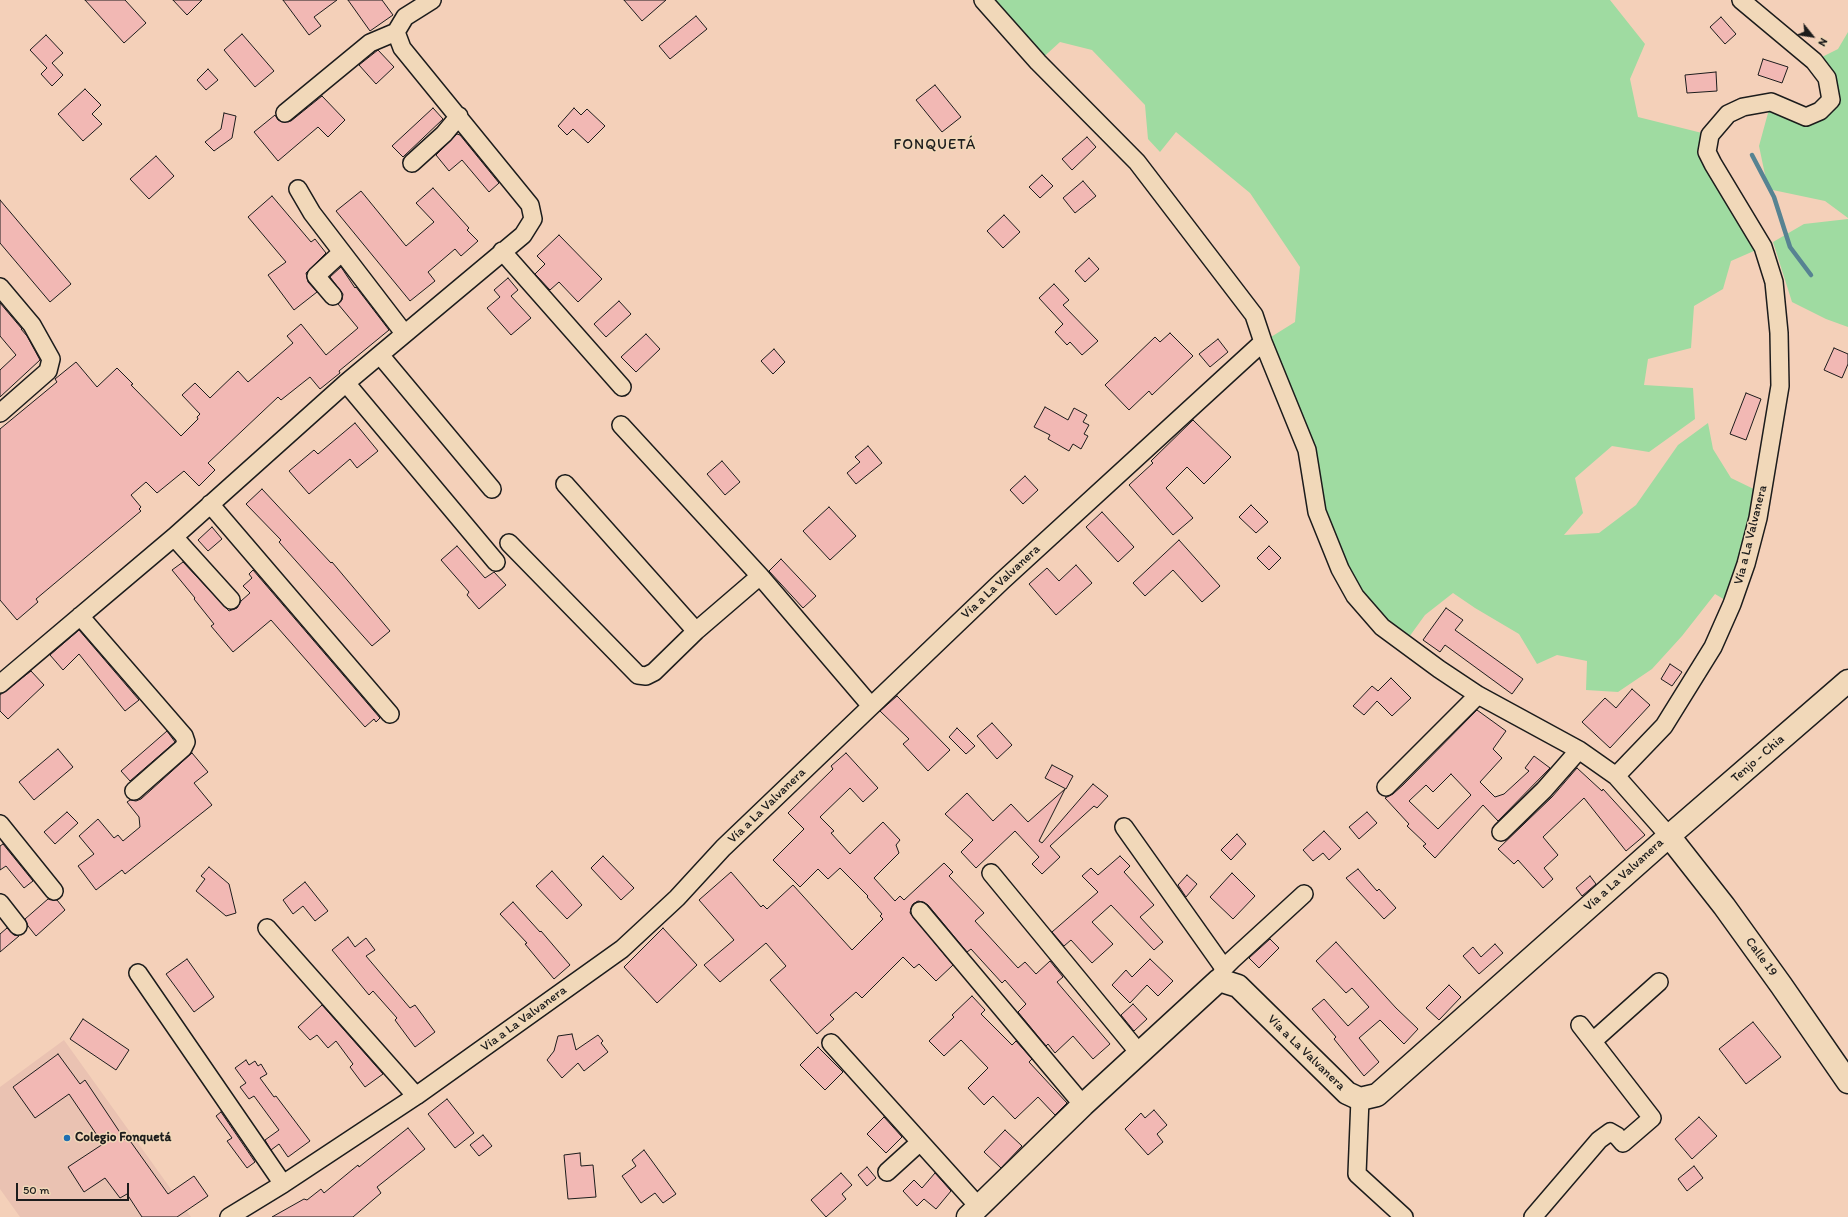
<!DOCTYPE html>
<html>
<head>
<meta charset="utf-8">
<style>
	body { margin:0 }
	#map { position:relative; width:1848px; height:1217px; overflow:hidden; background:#f4d0b9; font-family:Itim,sans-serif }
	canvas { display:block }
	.north { position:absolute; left:1792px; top:16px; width:40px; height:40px; -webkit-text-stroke:3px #f1d8b9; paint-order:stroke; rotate:120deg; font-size:11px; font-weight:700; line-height:16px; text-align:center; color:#1c1c1c }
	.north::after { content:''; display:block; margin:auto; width:14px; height:18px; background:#1c1c1c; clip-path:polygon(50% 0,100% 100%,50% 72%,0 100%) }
	.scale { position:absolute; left:16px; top:1183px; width:113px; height:18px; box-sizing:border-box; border:2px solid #1c1c1c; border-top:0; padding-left:5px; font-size:12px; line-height:14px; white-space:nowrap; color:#1c1c1c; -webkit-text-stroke:3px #f1d8b9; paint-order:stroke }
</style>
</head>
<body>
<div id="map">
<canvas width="1848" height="1217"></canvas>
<div class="north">N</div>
<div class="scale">50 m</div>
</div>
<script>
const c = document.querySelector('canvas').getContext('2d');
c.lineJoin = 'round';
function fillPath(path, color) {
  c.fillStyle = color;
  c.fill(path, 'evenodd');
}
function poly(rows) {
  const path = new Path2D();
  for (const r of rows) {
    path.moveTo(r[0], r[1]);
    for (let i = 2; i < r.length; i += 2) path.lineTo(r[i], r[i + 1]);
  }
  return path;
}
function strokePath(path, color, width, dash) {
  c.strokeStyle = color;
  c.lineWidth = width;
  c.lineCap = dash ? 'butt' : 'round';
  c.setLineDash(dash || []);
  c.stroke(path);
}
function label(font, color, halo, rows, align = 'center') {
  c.font = font + ' Itim,sans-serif';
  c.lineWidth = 3;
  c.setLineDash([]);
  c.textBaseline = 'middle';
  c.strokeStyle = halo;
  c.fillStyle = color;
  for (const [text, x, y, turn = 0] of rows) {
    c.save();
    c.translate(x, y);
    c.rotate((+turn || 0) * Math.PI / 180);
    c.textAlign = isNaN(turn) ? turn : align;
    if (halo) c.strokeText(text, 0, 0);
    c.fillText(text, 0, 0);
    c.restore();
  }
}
const built = poly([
	[64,1040,191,1217,20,1217,0,1189,0,1087]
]);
const green = poly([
	[983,0,1610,0,1645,44,1630,79,1638,117,1710,135,1707,152,1763,247,1731,261,1723,289,1694,306,1691,348,1648,359,1644,385,1693,388,1695,419,1649,452,1612,446,1575,478,1583,513,1564,535,1599,533,1636,505,1678,445,1708,423,1713,449,1731,478,1762,493,1732,604,1715,594,1682,636,1652,669,1618,692,1586,690,1587,661,1557,655,1537,664,1519,634,1475,608,1453,593,1425,615,1404,644,1340,569,1307,450,1263,342,1295,322,1300,267,1250,193,1176,132,1160,152,1148,139,1145,105,1092,50,1060,42,1038,62],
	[1848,32,1848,218,1825,201,1768,189,1759,146,1771,102,1806,117,1831,100,1814,61,1838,49],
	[1848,219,1848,327,1826,319,1792,302,1773,242,1804,224]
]);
const stream = poly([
	[1752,155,1774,197,1790,247,1811,275]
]);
const building = poly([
	[85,0,125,0,146,23,124,43,85,0],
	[173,0,202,0,187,15,173,0],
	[283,0,337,0,314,17,321,26,309,35,283,0],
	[348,0,382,0,393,15,370,31,348,0],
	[624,0,666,0,642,21,624,0],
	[696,16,707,29,670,59,659,46,696,16],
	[1721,17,1736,34,1725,44,1710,27,1721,17],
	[242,34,274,71,255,87,224,50,242,34],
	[46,35,63,53,52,63,63,75,52,86,41,74,47,68,30,50,46,35],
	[378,50,394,67,376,84,359,65,378,50],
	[1763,59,1788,67,1782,83,1758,75,1763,59],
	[208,69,218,80,206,90,197,80,208,69],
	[1716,72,1717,91,1687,93,1685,75,1716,72],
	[935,85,961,117,942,132,916,100,935,85],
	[85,89,101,105,92,114,102,124,83,141,58,114,85,89],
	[322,96,345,120,328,137,318,127,278,161,254,132,275,115,278,120,282,122,291,121,322,96],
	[433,108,443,119,403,157,392,146,433,108],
	[574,108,581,115,587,109,605,126,588,143,573,129,567,135,558,126,574,108],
	[224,113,236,116,232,138,214,151,205,142,221,129,224,113],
	[457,134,460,135,499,183,489,192,462,160,449,171,436,155,457,134],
	[1087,137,1096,147,1072,170,1062,159,1087,137],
	[156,156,174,176,149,199,130,179,156,156],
	[1042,175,1053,186,1040,198,1029,187,1042,175],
	[1083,181,1096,196,1075,213,1063,198,1083,181],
	[433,188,469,228,467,230,478,241,461,256,455,249,428,272,435,281,410,301,336,211,361,191,406,246,434,222,416,203,433,188],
	[272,196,311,242,315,239,326,253,306,273,308,282,317,292,294,310,268,275,286,262,248,217,272,196],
	[0,200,71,284,50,302,0,243,0,200],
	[1004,215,1020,232,1003,248,987,231,1004,215],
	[559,235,602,279,578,302,559,282,550,290,535,274,545,264,537,256,559,235],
	[1089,258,1099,269,1085,282,1075,271,1089,258],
	[341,267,355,288,356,287,389,330,339,371,340,373,320,389,310,377,281,400,278,397,208,463,215,470,199,486,184,471,157,493,146,482,131,495,141,507,139,509,141,511,36,599,38,602,17,620,0,600,0,429,57,382,55,379,76,362,97,387,117,368,133,384,131,385,181,436,198,419,197,417,200,414,182,395,195,383,210,398,238,371,248,382,293,343,287,336,301,324,326,355,358,328,338,304,342,300,343,294,330,277,341,267],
	[508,278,518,290,511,296,531,318,511,335,487,308,500,297,494,290,508,278],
	[1054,284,1069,300,1063,305,1098,341,1082,355,1070,342,1067,345,1055,332,1063,324,1039,298,1054,284],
	[619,301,631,314,606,337,594,324,619,301],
	[0,303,22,329,21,329,27,336,40,360,0,397,0,370,16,355,0,336,0,303],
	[1170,333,1193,356,1152,395,1149,391,1129,410,1105,385,1155,337,1160,342,1170,333],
	[646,334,660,349,636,372,621,357,646,334],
	[1218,339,1228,352,1210,367,1199,354,1218,339],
	[1834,348,1848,354,1848,364,1842,378,1824,370,1834,348],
	[774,349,785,362,773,374,761,361,774,349],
	[1746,393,1761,399,1746,440,1730,434,1746,393],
	[1045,407,1068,420,1074,408,1087,415,1083,422,1089,425,1084,434,1088,436,1081,449,1073,444,1069,451,1048,439,1050,435,1034,427,1045,407],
	[1193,420,1231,457,1204,484,1187,467,1166,488,1193,518,1173,535,1129,485,1153,463,1151,461,1193,420],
	[355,423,378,451,357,468,350,459,309,494,289,471,314,450,318,454,355,423],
	[868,446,882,463,856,484,847,473,860,462,855,457,868,446],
	[722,461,740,482,725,495,707,474,722,461],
	[1025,476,1038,490,1023,504,1010,490,1025,476],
	[262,489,331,563,332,562,390,631,372,646,279,542,281,540,246,504,262,489],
	[1251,505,1268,522,1256,533,1239,517,1251,505],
	[829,507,856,536,830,560,803,531,829,507],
	[1102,512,1134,547,1118,562,1086,527,1102,512],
	[212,527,222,539,208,551,198,540,212,527],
	[1179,540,1220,586,1202,602,1173,570,1145,596,1133,583,1179,540],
	[457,546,485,578,494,572,506,585,479,609,467,595,469,592,441,560,457,546],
	[1269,546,1281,558,1269,570,1257,558,1269,546],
	[781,559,816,596,803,608,769,571,781,559],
	[183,562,229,611,237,608,241,601,250,593,243,586,252,578,249,574,253,570,380,718,376,722,374,719,365,727,271,620,233,652,211,626,214,624,194,599,195,598,172,570,183,562],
	[1076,565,1092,583,1056,615,1029,584,1047,568,1059,581,1076,565],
	[1446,608,1463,620,1455,630,1523,679,1512,694,1445,645,1440,652,1423,640,1446,608],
	[79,630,139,700,125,711,79,654,63,670,50,655,79,630],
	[1670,664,1682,672,1672,686,1661,679,1670,664],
	[31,671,44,685,8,719,0,711,0,695,31,671],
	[1391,678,1411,698,1392,716,1377,701,1364,715,1353,706,1372,686,1378,691,1391,678],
	[1632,689,1650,705,1610,748,1582,722,1605,698,1616,708,1632,689],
	[897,696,950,750,928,771,903,744,909,739,880,711,897,696],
	[1477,710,1506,731,1493,749,1502,758,1480,782,1495,797,1504,794,1529,771,1525,768,1534,756,1550,768,1498,821,1483,805,1435,858,1423,846,1426,844,1407,826,1409,824,1385,798,1393,794,1403,785,1477,710],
	[1451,774,1471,795,1438,829,1409,801,1426,785,1433,792,1451,774],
	[992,723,1012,745,997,759,977,736,992,723],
	[957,728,975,746,966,754,949,737,957,728],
	[167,731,175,742,130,781,121,771,167,731],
	[58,749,73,767,34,800,19,782,58,749],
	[192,753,208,772,194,783,212,805,125,874,122,870,96,890,78,866,94,854,79,836,98,819,114,838,118,835,123,841,140,827,139,817,127,802,130,800,136,801,141,799,192,753],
	[846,753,878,788,863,802,850,788,820,817,834,831,831,833,850,854,883,822,900,840,896,845,899,853,874,878,895,901,900,896,904,900,944,863,953,872,949,876,984,913,975,921,1018,968,1025,962,1036,974,1050,961,1063,977,1057,982,1110,1044,1093,1059,1073,1036,1055,1053,1048,1044,1046,1046,1018,1012,1026,1004,1005,980,1002,983,971,949,967,952,928,905,923,902,918,901,913,904,911,908,910,913,953,965,936,981,919,964,914,968,903,957,862,998,856,992,830,1015,834,1019,817,1034,770,980,786,966,766,943,720,982,704,965,734,940,699,900,731,872,761,907,763,905,767,909,793,885,852,950,883,919,880,916,882,914,867,897,868,896,840,868,828,879,818,869,800,887,773,860,804,829,788,813,833,769,831,766,846,753],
	[1052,765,1073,776,1066,789,1045,778,1052,765],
	[1577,768,1602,791,1603,789,1645,835,1626,851,1584,798,1543,837,1558,855,1544,868,1553,879,1543,888,1518,860,1514,864,1498,849,1552,797,1577,768],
	[1093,784,1108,796,1097,808,1094,806,1050,846,1060,857,1042,874,1032,864,1039,857,1015,831,976,868,961,852,973,840,945,814,967,793,993,821,1011,804,1028,822,1065,789,1039,841,1042,843,1093,784],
	[67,812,78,823,55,844,44,832,67,812],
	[1367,812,1377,823,1359,839,1349,827,1367,812],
	[1324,831,1341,849,1329,860,1323,853,1313,861,1303,850,1324,831],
	[1237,834,1246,844,1231,860,1221,850,1237,834],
	[3,844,33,881,24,888,6,866,0,870,0,846,3,844],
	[603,856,634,888,621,900,591,868,603,856],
	[1120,856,1130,866,1124,872,1154,905,1140,917,1163,942,1154,950,1111,905,1092,922,1113,944,1092,963,1071,940,1064,946,1052,932,1098,892,1082,876,1091,868,1098,875,1120,856],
	[209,867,229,884,236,913,226,916,196,891,205,879,201,876,209,867],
	[1358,869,1377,891,1379,889,1396,908,1384,919,1346,878,1358,869],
	[552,871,582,905,567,919,536,886,552,871],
	[1232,873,1255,896,1233,919,1210,897,1232,873],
	[1187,875,1197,884,1186,897,1178,885,1187,875],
	[1590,876,1596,884,1582,896,1576,888,1590,876],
	[305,882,328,911,315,921,303,906,293,914,283,900,305,882],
	[48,899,57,900,65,910,36,936,28,926,25,919,48,899],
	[513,902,540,932,541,931,570,965,554,979,525,944,527,943,500,914,513,902],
	[7,928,14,935,19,936,0,952,0,934,7,928],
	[663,928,697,965,657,1003,624,967,663,928],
	[348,937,355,947,366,938,375,950,366,956,410,1008,415,1005,435,1032,415,1047,395,1020,397,1018,373,991,369,995,332,950,348,937],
	[1270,939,1279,948,1259,968,1249,958,1270,939],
	[1336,942,1396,1008,1418,1029,1404,1044,1380,1020,1359,1038,1379,1062,1364,1076,1334,1039,1336,1037,1312,1009,1324,999,1348,1026,1369,1007,1352,988,1346,993,1316,961,1336,942],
	[1495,944,1503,953,1479,974,1463,956,1473,947,1481,957,1495,944],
	[187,959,214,997,194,1012,166,974,187,959],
	[1150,959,1173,981,1158,996,1147,985,1130,1003,1112,985,1126,970,1132,977,1150,959],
	[1449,985,1461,997,1439,1020,1426,1008,1449,985],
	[972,996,985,1010,981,1014,1012,1045,1016,1041,1032,1059,1029,1062,1067,1103,1055,1115,1038,1097,1015,1119,993,1096,984,1105,968,1088,988,1068,961,1040,944,1056,929,1041,954,1017,952,1015,972,996],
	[1133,1004,1147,1019,1134,1031,1121,1015,1133,1004],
	[322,1005,383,1074,365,1087,350,1067,353,1064,336,1041,328,1048,317,1035,310,1040,298,1027,322,1005],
	[83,1019,129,1050,116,1070,70,1039,83,1019],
	[1753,1022,1781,1057,1746,1084,1719,1049,1753,1022],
	[572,1034,576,1050,598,1035,603,1041,601,1043,608,1052,584,1071,578,1063,562,1078,547,1060,554,1051,558,1036,572,1034],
	[818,1047,843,1072,825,1090,800,1065,818,1047],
	[58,1054,80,1084,85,1080,125,1140,128,1138,168,1194,194,1176,208,1196,177,1217,142,1217,127,1194,120,1198,105,1178,84,1192,68,1167,103,1144,69,1094,35,1118,13,1087,58,1054],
	[246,1060,249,1065,255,1061,258,1066,261,1064,267,1074,260,1078,274,1097,276,1096,310,1141,288,1157,279,1144,271,1150,265,1140,279,1130,254,1096,249,1099,240,1087,246,1083,235,1068,246,1060],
	[447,1099,474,1133,455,1148,428,1114,447,1099],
	[1154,1110,1167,1125,1157,1134,1163,1142,1148,1155,1125,1129,1141,1113,1145,1118,1154,1110],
	[221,1112,255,1162,247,1168,227,1141,232,1138,216,1116,221,1112],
	[884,1117,902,1137,886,1153,867,1134,884,1117],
	[1699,1117,1717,1136,1692,1159,1675,1139,1699,1117],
	[408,1128,425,1149,377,1187,381,1193,353,1217,272,1217,304,1199,307,1200,321,1189,324,1193,358,1165,359,1167,408,1128],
	[1005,1130,1022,1146,1001,1168,984,1152,1005,1130],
	[483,1135,492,1146,479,1156,470,1145,483,1135],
	[644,1150,676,1194,663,1203,655,1193,641,1203,622,1176,636,1166,632,1160,644,1150],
	[580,1153,581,1166,593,1165,596,1197,568,1199,564,1155,580,1153],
	[1694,1166,1703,1178,1687,1191,1678,1179,1694,1166],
	[867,1167,876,1178,867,1186,858,1175,867,1167],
	[841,1173,852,1185,842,1194,846,1199,826,1217,811,1200,841,1173],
	[935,1173,951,1191,936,1209,924,1199,917,1206,903,1191,914,1180,922,1188,935,1173]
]);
const street = poly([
	[983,0,1038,62,1137,162,1254,315,1263,342,1307,450,1317,512,1340,569,1355,596,1382,627,1439,669,1478,695,1579,750,1616,776,1669,836],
	[285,113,370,43,396,32],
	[412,163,444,134,459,116],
	[298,189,312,213,404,333],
	[502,251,622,387],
	[0,287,32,325,51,359,48,371,0,413],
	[333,296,316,276,342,252],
	[380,355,492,489],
	[346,383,496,562],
	[621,425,760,576,871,706],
	[565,484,696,631],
	[210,504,390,714],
	[174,537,231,600],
	[509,543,638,675,646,676,654,672,696,631,760,576],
	[80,616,184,736,186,742,183,748,134,791],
	[0,684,174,537,346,383,523,235,533,219,530,205,402,48,396,32,405,17,432,0],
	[1616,776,1664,726,1713,647,1732,604,1746,564,1758,518,1780,386,1779,333,1774,282,1763,247,1713,164,1707,152,1710,135,1728,114,1743,107,1771,102,1806,117,1820,111,1831,100,1827,78,1814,61,1741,0],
	[1386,787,1478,695],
	[0,824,54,891],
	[1124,827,1224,968],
	[1501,832,1544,790,1579,750],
	[991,873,1140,1054],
	[0,903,18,926],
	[920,911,1083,1105],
	[267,928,416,1096],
	[138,973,283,1184],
	[1220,978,1224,968,1232,960,1304,894],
	[1593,1041,1659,982],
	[831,1043,979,1207],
	[1360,1099,1357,1174,1404,1217],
	[887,1172,920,1142],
	[229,1217,283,1184,416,1096,622,949,677,898,723,848,1002,581,1263,342],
	[1533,1217,1599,1140,1610,1132,1617,1136,1623,1143,1652,1118,1580,1025]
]);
const secondary = poly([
	[1669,836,1724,906,1781,985,1848,1082],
	[968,1217,1083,1105,1219,980,1238,986,1347,1093,1360,1099,1377,1095,1669,836,1848,681]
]);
const markers = [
	[67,1138,4,"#1f6fb2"]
];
const streetNames = [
	["Vía a La Valvanera",1751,535,-76],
	["Vía a La Valvanera",1001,582,-43],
	["Tenjo - Chia",1758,759,-41],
	["Vía a La Valvanera",767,806,-44],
	["Vía a La Valvanera",1624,875,-42],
	["Calle 19",1761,957,54],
	["Vía a La Valvanera",524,1019,-36],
	["Vía a La Valvanera",1306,1053,44]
];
const poiNames = [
	["Colegio Fonquetá",75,1138]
];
const quarterNames = [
	["FONQUETÁ",935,145]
];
fillPath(built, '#eac2b2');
fillPath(green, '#9fdba1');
strokePath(stream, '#578392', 4.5);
fillPath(building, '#f2b8b4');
strokePath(building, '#1c1c1c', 1);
strokePath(street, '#1c1c1c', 20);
strokePath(secondary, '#1c1c1c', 25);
strokePath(street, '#f1d8b9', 17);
strokePath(secondary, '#f1d8b9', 22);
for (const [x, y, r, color] of markers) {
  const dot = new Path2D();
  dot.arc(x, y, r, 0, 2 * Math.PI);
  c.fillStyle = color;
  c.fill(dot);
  strokePath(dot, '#f1d8b9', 1.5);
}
label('13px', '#1c1c1c', '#f1d8b9', streetNames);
label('bold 13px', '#1c1c1c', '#f1d8b9', poiNames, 'left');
c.letterSpacing = '1px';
label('15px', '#1c1c1c', '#f1d8b9', quarterNames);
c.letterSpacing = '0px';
</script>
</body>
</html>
